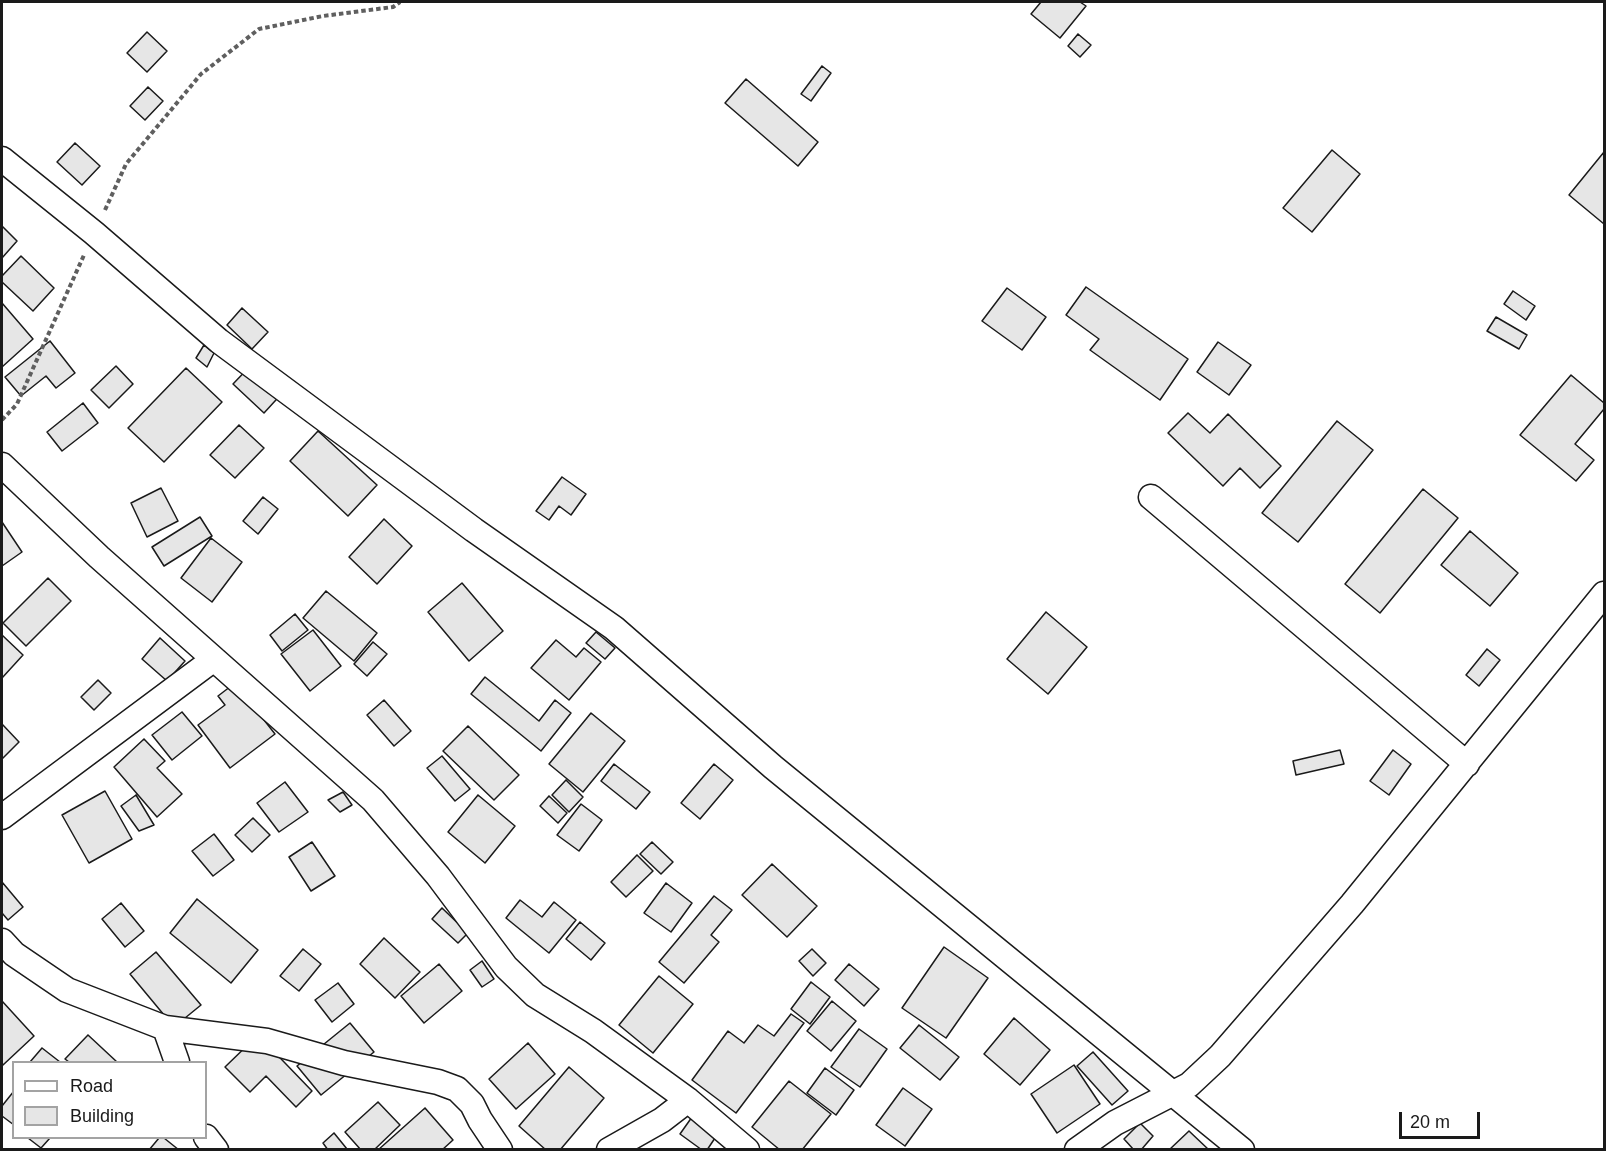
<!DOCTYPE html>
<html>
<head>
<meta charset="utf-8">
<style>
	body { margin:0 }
	#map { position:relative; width:1606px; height:1151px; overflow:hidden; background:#fff; font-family:Arial,sans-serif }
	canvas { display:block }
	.frame { position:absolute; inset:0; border:3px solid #1a1a1a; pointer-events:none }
	.legend { position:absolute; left:12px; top:1061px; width:195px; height:78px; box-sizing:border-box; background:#fff; border:2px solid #a3a3a3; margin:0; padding:8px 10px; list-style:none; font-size:18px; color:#1a1a1a }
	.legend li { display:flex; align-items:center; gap:12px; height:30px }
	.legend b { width:30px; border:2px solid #a3a3a3 }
	.scale { position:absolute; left:1399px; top:1112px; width:81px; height:27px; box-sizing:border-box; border:3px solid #1a1a1a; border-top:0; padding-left:8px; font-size:18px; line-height:21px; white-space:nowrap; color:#1a1a1a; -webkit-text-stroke:4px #fff; paint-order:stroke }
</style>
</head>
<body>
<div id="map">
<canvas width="1606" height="1151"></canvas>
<div class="frame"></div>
<ul class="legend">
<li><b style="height:8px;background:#fff"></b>Road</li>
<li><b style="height:16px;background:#e6e6e6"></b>Building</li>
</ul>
<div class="scale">20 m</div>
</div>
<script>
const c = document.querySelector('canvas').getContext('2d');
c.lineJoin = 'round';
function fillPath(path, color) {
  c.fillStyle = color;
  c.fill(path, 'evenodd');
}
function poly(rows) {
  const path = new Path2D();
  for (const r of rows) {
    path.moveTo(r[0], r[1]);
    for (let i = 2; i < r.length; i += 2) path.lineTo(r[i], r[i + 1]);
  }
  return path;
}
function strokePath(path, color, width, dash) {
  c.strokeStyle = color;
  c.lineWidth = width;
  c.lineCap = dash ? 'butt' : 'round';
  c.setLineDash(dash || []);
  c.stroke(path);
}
const building = poly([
	[1041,2,1080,2,1086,6,1060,38,1031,14,1041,2],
	[147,32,167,51,147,72,127,53,147,32],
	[1078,34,1091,45,1080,57,1068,46,1078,34],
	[822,66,831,73,811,101,801,94,822,66],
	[746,79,818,142,798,166,725,103,746,79],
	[148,87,163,101,145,120,130,106,148,87],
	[75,143,100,166,82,185,57,162,75,143],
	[1332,150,1360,174,1312,232,1283,208,1332,150],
	[1604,152,1604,224,1569,195,1604,152],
	[2,226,17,241,2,258,2,226],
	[21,256,54,288,33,311,2,282,2,276,21,256],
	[1086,287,1188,359,1160,400,1090,350,1099,339,1066,315,1086,287],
	[1007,288,1046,317,1022,350,982,321,1007,288],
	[1513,291,1535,306,1526,320,1504,304,1513,291],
	[2,303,33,339,2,367,2,303],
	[242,308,268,332,252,349,227,325,242,308],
	[1496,317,1527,335,1519,349,1487,331,1496,317],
	[50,341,75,373,56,388,46,376,21,396,5,377,50,341],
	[1218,342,1251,365,1229,395,1197,372,1218,342],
	[204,345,214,353,207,367,196,358,204,345],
	[255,361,286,389,264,413,233,384,255,361],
	[116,366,133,384,109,408,91,390,116,366],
	[186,368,222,402,164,462,128,428,186,368],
	[1571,375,1604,403,1604,409,1575,444,1594,460,1576,481,1520,435,1571,375],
	[83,403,98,423,62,451,47,432,83,403],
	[1188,413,1210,433,1228,414,1281,466,1260,488,1240,468,1223,486,1168,433,1188,413],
	[1337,421,1373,450,1298,542,1262,513,1337,421],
	[239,425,264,448,235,478,210,455,239,425],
	[318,431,377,485,348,516,290,461,318,431],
	[562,477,586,494,571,515,559,506,549,520,536,511,562,477],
	[161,488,178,521,147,537,131,503,161,488],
	[1423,489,1458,518,1380,613,1345,584,1423,489],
	[263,497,278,509,258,534,243,521,263,497],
	[200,517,212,536,164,566,152,547,200,517],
	[384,519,412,546,377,584,349,557,384,519],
	[2,522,22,552,2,566,2,522],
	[1470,531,1518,573,1490,606,1441,565,1470,531],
	[211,538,242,562,212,602,181,578,211,538],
	[48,578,71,601,26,646,3,623,48,578],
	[462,583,503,631,469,661,428,612,462,583],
	[326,591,377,633,354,661,303,618,326,591],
	[1046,612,1087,647,1048,694,1007,659,1046,612],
	[295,614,308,630,282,651,270,635,295,614],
	[313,630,341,666,310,691,281,654,313,630],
	[596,632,615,648,605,659,586,643,596,632],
	[2,635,23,655,2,678,2,635],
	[160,638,185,661,167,681,142,659,160,638],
	[556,640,576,657,584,648,601,662,569,700,531,668,556,640],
	[373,642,387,654,367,676,354,664,373,642],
	[1487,649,1500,660,1479,686,1466,675,1487,649],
	[485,677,539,721,555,700,571,713,541,751,471,694,485,677],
	[98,680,111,693,94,710,81,697,98,680],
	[235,683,275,734,230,768,198,725,225,705,218,696,235,683],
	[384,700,411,731,394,746,367,715,384,700],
	[182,712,202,736,172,760,152,735,182,712],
	[591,713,625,741,583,792,549,764,591,713],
	[2,724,19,742,2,759,2,724],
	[468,726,519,775,494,800,443,751,468,726],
	[144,739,165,761,157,768,182,794,157,817,114,767,144,739],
	[1340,750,1344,764,1296,775,1293,761,1340,750],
	[1393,750,1411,764,1389,795,1370,781,1393,750],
	[442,756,470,789,455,801,427,768,442,756],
	[614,764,650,792,636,809,601,781,614,764],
	[714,764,733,780,700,819,681,803,714,764],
	[566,780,583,797,569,812,552,795,566,780],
	[285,782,308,812,279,832,257,803,285,782],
	[105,791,132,839,89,863,62,815,105,791],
	[343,792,352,805,340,812,328,800,343,792],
	[136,795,154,825,139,831,121,806,136,795],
	[478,795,515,826,485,863,448,832,478,795],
	[549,796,567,813,558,823,540,806,549,796],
	[581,804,602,820,579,851,557,835,581,804],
	[253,818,270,835,252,852,235,835,253,818],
	[214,834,234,860,213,876,192,851,214,834],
	[312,842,335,876,311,891,289,857,312,842],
	[652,842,673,862,661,874,640,854,652,842],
	[637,855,653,871,626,897,611,882,637,855],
	[772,864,817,906,787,937,742,895,772,864],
	[2,882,23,907,8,920,2,913,2,882],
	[666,883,692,903,671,932,644,913,666,883],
	[714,896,732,910,711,935,719,942,684,983,659,962,714,896],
	[197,899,258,950,231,983,170,933,197,899],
	[520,900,542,917,554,902,576,920,549,953,506,918,520,900],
	[121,903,144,931,125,947,102,919,121,903],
	[442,908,468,933,458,943,432,919,442,908],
	[580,922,605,943,591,960,566,939,580,922],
	[384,938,420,972,395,998,360,964,384,938],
	[944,947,988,978,946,1038,902,1008,944,947],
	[303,949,321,964,299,991,280,976,303,949],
	[812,949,826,963,813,976,799,961,812,949],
	[156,952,201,1005,174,1027,130,974,156,952],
	[482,961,494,979,482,987,470,970,482,961],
	[439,964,462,991,424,1023,401,996,439,964],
	[849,964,879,989,864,1006,835,980,849,964],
	[659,976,693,1004,653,1053,619,1025,659,976],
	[811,982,830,997,810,1024,791,1009,811,982],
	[338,983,354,1004,332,1022,315,1000,338,983],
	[2,1001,34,1036,3,1065,2,1063,2,1001],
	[832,1001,856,1021,831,1051,807,1031,832,1001],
	[791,1014,804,1023,736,1113,692,1080,728,1031,744,1043,758,1025,774,1036,791,1014],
	[1014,1018,1050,1050,1020,1085,984,1054,1014,1018],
	[350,1023,374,1052,321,1095,297,1066,350,1023],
	[919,1025,959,1057,940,1080,900,1048,919,1025],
	[859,1029,887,1049,860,1087,831,1067,859,1029],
	[88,1035,117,1062,69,1062,65,1059,88,1035],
	[258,1035,312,1091,296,1107,266,1076,250,1092,225,1067,258,1035],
	[528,1043,555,1074,516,1109,489,1079,528,1043],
	[42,1048,60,1062,30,1062,42,1048],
	[1093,1052,1128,1091,1112,1105,1077,1066,1093,1052],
	[1074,1065,1100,1104,1057,1133,1031,1094,1074,1065],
	[569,1067,604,1098,560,1150,546,1150,519,1126,569,1067],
	[825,1068,854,1090,836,1115,807,1093,825,1068],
	[789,1081,831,1114,802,1150,780,1150,752,1127,789,1081],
	[903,1088,932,1109,905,1146,876,1125,903,1088],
	[14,1091,14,1125,2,1116,2,1106,14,1091],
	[378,1102,400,1125,374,1150,361,1150,345,1132,378,1102],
	[425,1108,453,1140,442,1150,378,1150,425,1108],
	[692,1117,717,1135,707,1150,702,1150,680,1134,692,1117],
	[1140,1123,1153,1136,1141,1150,1134,1150,1124,1139,1140,1123],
	[1189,1131,1209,1150,1169,1150,1189,1131],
	[334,1133,347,1149,346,1150,328,1150,323,1143,334,1133],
	[28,1138,50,1138,41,1148,28,1138],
	[159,1138,164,1138,179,1150,149,1150,159,1138]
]);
const path = poly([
	[105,210,126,164,201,74,259,29,323,16,393,7,400,2],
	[2,420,17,404,84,255]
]);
const street = poly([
	[2,159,94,233,219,341,474,530,614,628,773,767,1242,1150],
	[2,465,99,557,373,800,438,876,506,967,535,995,593,1031,688,1100,747,1150],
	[1151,497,1467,764],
	[2,817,214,659],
	[2,941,14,954,67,990,165,1028,267,1041,344,1063,438,1082,457,1089,472,1104,480,1120,500,1150],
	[165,1028,177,1062],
	[206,1137,216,1150],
	[609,1150,662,1120,688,1100],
	[1077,1150,1115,1123,1189,1085,1220,1056,1352,904,1604,594]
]);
fillPath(building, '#e6e6e6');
strokePath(building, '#1a1a1a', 1.5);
strokePath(street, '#1a1a1a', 27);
strokePath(path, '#5f5f5f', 4, [4.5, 3]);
strokePath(street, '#fff', 24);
</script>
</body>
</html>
